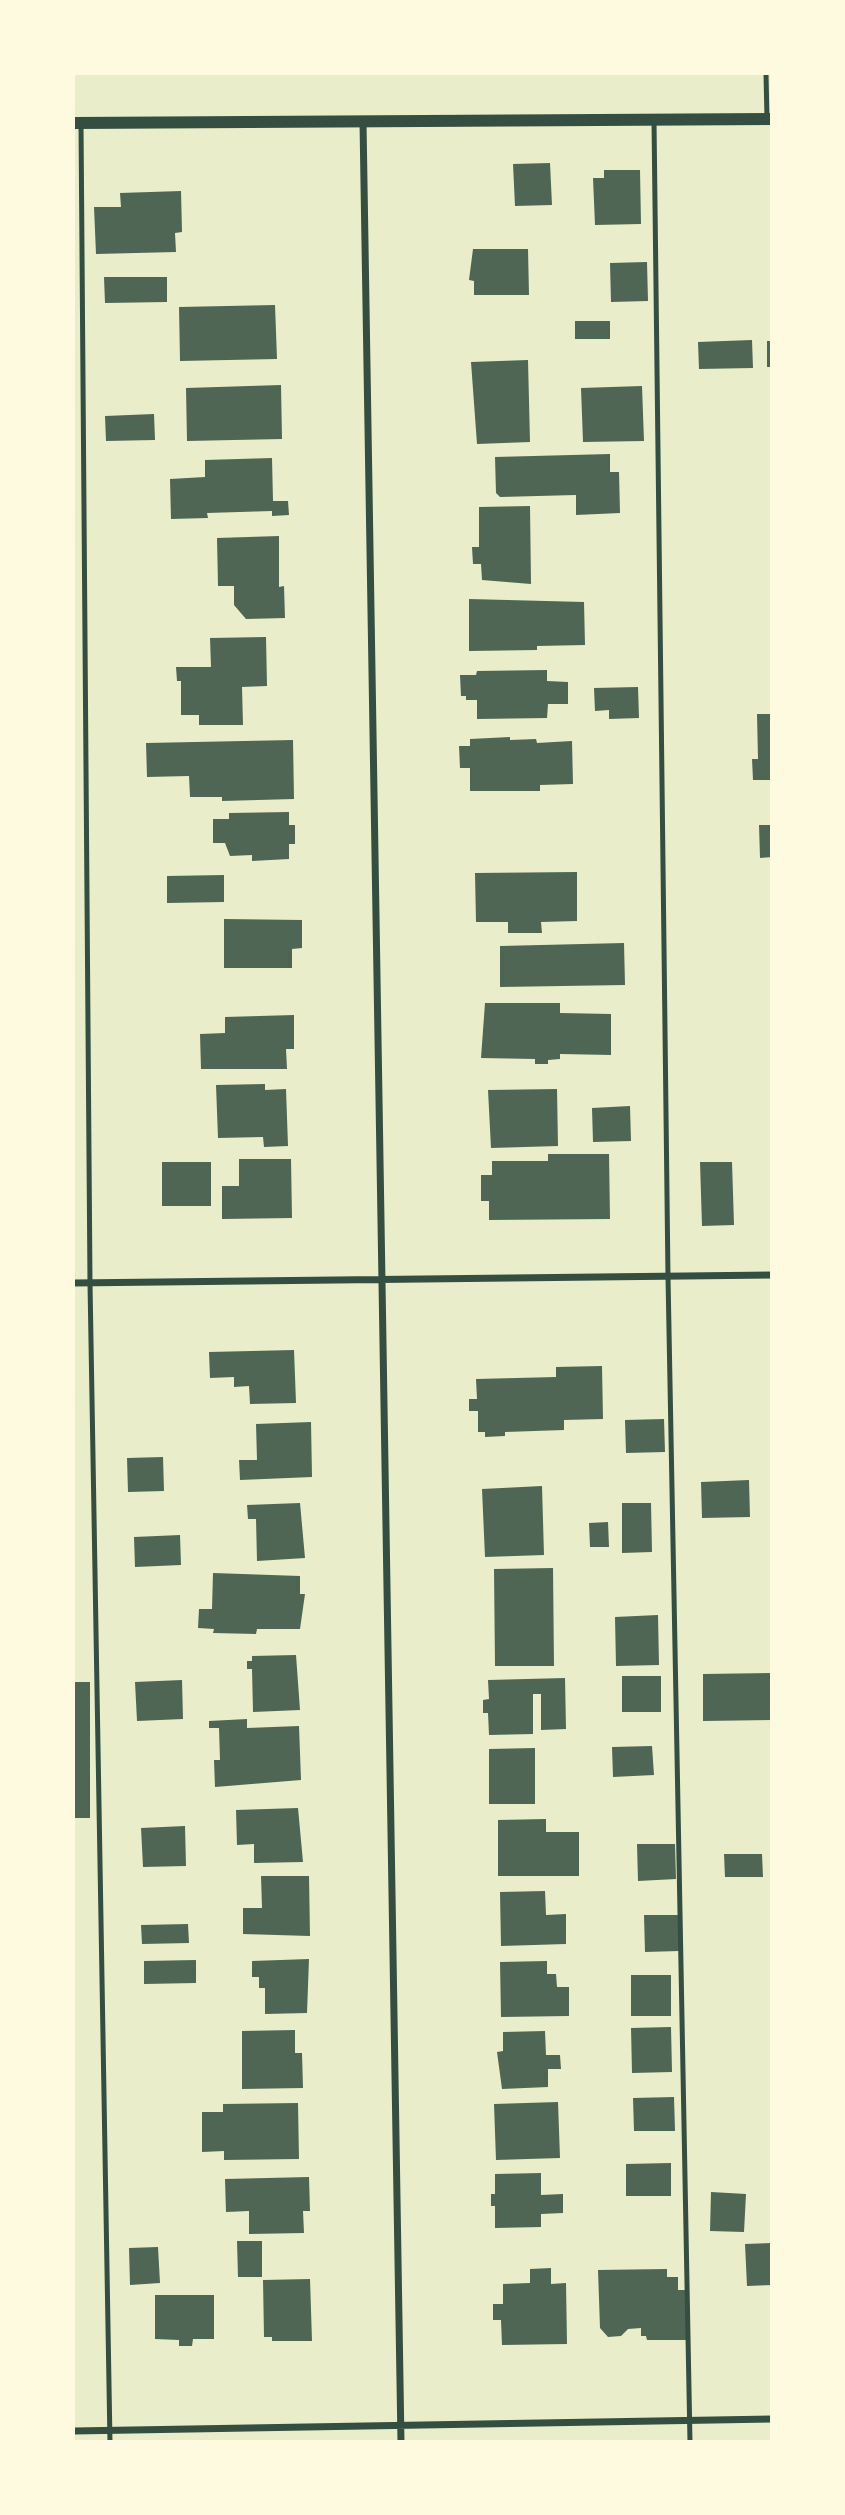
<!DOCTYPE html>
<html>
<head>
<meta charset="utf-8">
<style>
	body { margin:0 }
	#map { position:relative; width:845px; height:2515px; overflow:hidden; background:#e9edc9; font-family:Spectral,serif }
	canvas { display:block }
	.frame { position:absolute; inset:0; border:75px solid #fefae0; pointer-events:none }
</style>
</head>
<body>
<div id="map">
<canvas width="845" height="2515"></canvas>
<div class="frame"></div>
</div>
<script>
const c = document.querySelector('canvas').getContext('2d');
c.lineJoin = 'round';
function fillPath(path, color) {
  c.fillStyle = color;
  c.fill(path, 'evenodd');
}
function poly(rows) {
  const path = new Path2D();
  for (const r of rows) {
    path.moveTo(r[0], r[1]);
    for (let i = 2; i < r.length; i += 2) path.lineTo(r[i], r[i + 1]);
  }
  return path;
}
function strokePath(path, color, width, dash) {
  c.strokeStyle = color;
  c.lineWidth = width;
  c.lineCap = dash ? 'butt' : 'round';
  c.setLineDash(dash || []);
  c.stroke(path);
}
const building = poly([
	[550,163,552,205,515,206,513,164],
	[604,170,640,170,641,224,595,225,593,178,604,178],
	[181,191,182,232,175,233,176,252,96,254,94,207,121,207,120,193],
	[473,249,528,249,529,295,474,295,474,281,469,280],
	[647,262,648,301,611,302,610,263],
	[104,277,167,277,167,302,105,303],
	[275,305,277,359,180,361,179,307],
	[575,321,610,321,610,339,575,339],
	[752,340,753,368,699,369,698,342],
	[767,341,772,341,772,367,767,367],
	[528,360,530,442,477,444,471,362],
	[281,385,282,439,187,441,186,388],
	[642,386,644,441,583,442,581,388],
	[154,414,155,440,106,441,105,416],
	[610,454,610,472,619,472,620,513,576,515,576,495,500,497,496,493,495,457],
	[272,458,273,501,288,501,289,515,272,516,272,511,207,513,208,518,171,519,170,479,205,477,205,460],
	[530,506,531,584,482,580,481,564,473,564,472,547,479,547,479,507],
	[279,536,279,587,284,586,285,618,246,619,234,605,234,586,218,586,217,538],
	[469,599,584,602,585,645,537,646,537,650,469,651],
	[266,637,267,686,242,687,243,725,199,725,199,715,181,715,181,681,177,681,176,667,211,667,210,638],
	[547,670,547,681,568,682,568,704,548,704,547,718,477,719,477,700,466,700,466,696,461,696,460,675,476,675,477,671],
	[638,687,639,718,609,719,609,710,595,711,594,688],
	[757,714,772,714,772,780,753,780,752,759,758,759],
	[510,737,510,740,536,739,537,743,572,741,573,784,540,785,540,791,470,791,470,768,460,768,459,746,470,746,470,739],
	[293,740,294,799,222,801,222,797,190,797,189,776,147,777,146,743],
	[289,812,289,825,295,825,295,844,289,844,289,859,252,861,252,855,230,856,225,843,213,843,213,819,229,819,229,813],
	[759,825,772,825,772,857,760,858],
	[577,872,577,921,541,922,542,933,508,933,508,922,476,922,475,873],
	[224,875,224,902,167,903,167,876],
	[224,919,302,920,302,948,292,949,292,968,224,968],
	[624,943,625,985,500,987,500,946],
	[485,1003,560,1003,560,1013,611,1014,611,1055,560,1054,560,1059,548,1060,548,1064,535,1064,535,1059,481,1058],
	[294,1015,294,1049,286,1049,287,1069,201,1069,200,1034,225,1033,225,1017],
	[265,1084,265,1090,286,1089,288,1146,264,1147,263,1137,218,1138,216,1085],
	[557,1089,558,1146,491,1148,488,1090],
	[630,1106,631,1141,593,1142,592,1108],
	[548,1154,609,1154,610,1219,489,1220,489,1201,481,1201,481,1175,492,1175,492,1161,548,1161],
	[239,1159,291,1159,292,1218,222,1219,222,1186,239,1186],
	[162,1162,211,1162,211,1206,162,1206],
	[700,1162,732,1162,734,1225,702,1226],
	[294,1350,296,1403,250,1404,249,1386,234,1387,234,1377,210,1378,209,1352],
	[602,1366,603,1419,564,1420,564,1430,505,1432,505,1436,485,1437,485,1432,478,1432,478,1411,469,1411,469,1399,477,1399,476,1379,556,1377,556,1367],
	[664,1419,665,1452,626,1453,625,1420],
	[311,1422,312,1477,240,1480,239,1460,257,1460,256,1424],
	[163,1457,164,1491,128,1492,127,1458],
	[749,1480,750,1517,702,1518,701,1482],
	[542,1486,544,1555,485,1557,482,1489],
	[300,1503,305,1558,257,1561,256,1519,248,1519,247,1505],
	[622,1503,651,1503,652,1552,622,1553],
	[608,1522,609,1547,590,1547,589,1523],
	[180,1535,181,1565,135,1567,134,1537],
	[553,1568,554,1666,495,1666,494,1569],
	[213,1573,300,1576,300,1594,305,1594,300,1629,257,1629,256,1634,213,1633,214,1629,198,1628,199,1609,212,1609],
	[658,1615,659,1665,616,1666,615,1617],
	[296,1655,300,1710,253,1712,252,1669,247,1669,247,1661,252,1661,252,1656],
	[772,1673,772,1720,703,1721,703,1674],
	[622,1676,661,1676,661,1712,622,1712],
	[565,1678,566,1729,541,1730,541,1694,533,1694,533,1734,489,1735,488,1713,483,1713,483,1700,489,1699,488,1680],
	[182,1680,183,1719,137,1721,135,1682],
	[74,1682,90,1682,90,1818,74,1818],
	[247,1719,247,1728,299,1726,301,1780,215,1787,214,1760,220,1760,219,1728,209,1728,209,1721],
	[652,1746,654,1775,613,1777,612,1747],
	[535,1748,535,1804,489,1804,489,1749],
	[298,1808,303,1862,254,1863,254,1844,237,1845,236,1810],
	[546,1819,546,1832,579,1832,579,1876,498,1876,498,1820],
	[185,1826,186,1866,143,1867,141,1828],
	[637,1844,675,1844,676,1879,638,1881],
	[724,1854,762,1854,763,1877,725,1877],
	[261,1876,309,1876,310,1936,243,1934,243,1908,262,1908],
	[545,1891,546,1915,566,1914,566,1944,501,1946,500,1892],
	[644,1915,678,1915,679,1951,645,1952],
	[188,1924,189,1943,142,1944,141,1925],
	[309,1959,307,2013,265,2014,265,1988,259,1988,259,1977,252,1977,252,1961],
	[196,1960,196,1983,144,1984,144,1961],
	[547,1961,547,1974,556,1974,557,1987,569,1987,569,2016,501,2017,500,1962],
	[631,1975,671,1975,671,2016,631,2016],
	[671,2027,672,2072,632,2073,631,2028],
	[295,2030,295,2053,302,2053,303,2088,242,2089,242,2031],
	[545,2031,546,2055,560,2055,561,2069,548,2069,548,2087,502,2089,497,2052,503,2051,503,2032],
	[674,2097,675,2131,634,2131,633,2098],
	[558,2102,560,2158,496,2160,494,2104],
	[298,2103,299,2159,224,2160,224,2151,202,2152,202,2112,223,2112,223,2104],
	[671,2163,671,2196,626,2196,626,2164],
	[541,2173,541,2195,563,2194,563,2213,541,2214,541,2227,495,2228,495,2206,491,2206,491,2194,495,2194,495,2174],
	[309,2177,310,2211,303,2211,304,2233,249,2234,249,2211,226,2212,225,2179],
	[711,2192,746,2194,744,2232,710,2231],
	[237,2241,262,2241,262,2277,238,2277],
	[772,2243,772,2285,747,2286,745,2244],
	[158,2247,160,2283,130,2285,129,2248],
	[551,2268,551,2284,566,2283,567,2344,502,2345,501,2320,493,2320,493,2304,503,2304,503,2284,530,2283,530,2269],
	[667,2269,667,2277,678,2277,678,2290,686,2290,687,2340,647,2340,646,2336,641,2336,641,2328,628,2329,621,2336,608,2337,600,2328,598,2270],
	[310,2279,312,2341,272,2341,272,2337,264,2337,263,2280],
	[155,2295,214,2295,214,2339,193,2339,192,2346,179,2346,179,2340,155,2339]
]);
const service = poly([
	[766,74,767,119],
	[654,121,668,1277,690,2442],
	[81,123,90,1283,110,2442]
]);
const minor = poly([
	[363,122,401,2442],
	[74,1283,772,1275],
	[74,2431,772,2419]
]);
const tertiary = poly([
	[74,123,772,119]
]);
fillPath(building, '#4f6655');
strokePath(service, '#344e41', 5);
strokePath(minor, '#344e41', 7);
strokePath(tertiary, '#344e41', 12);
</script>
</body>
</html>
